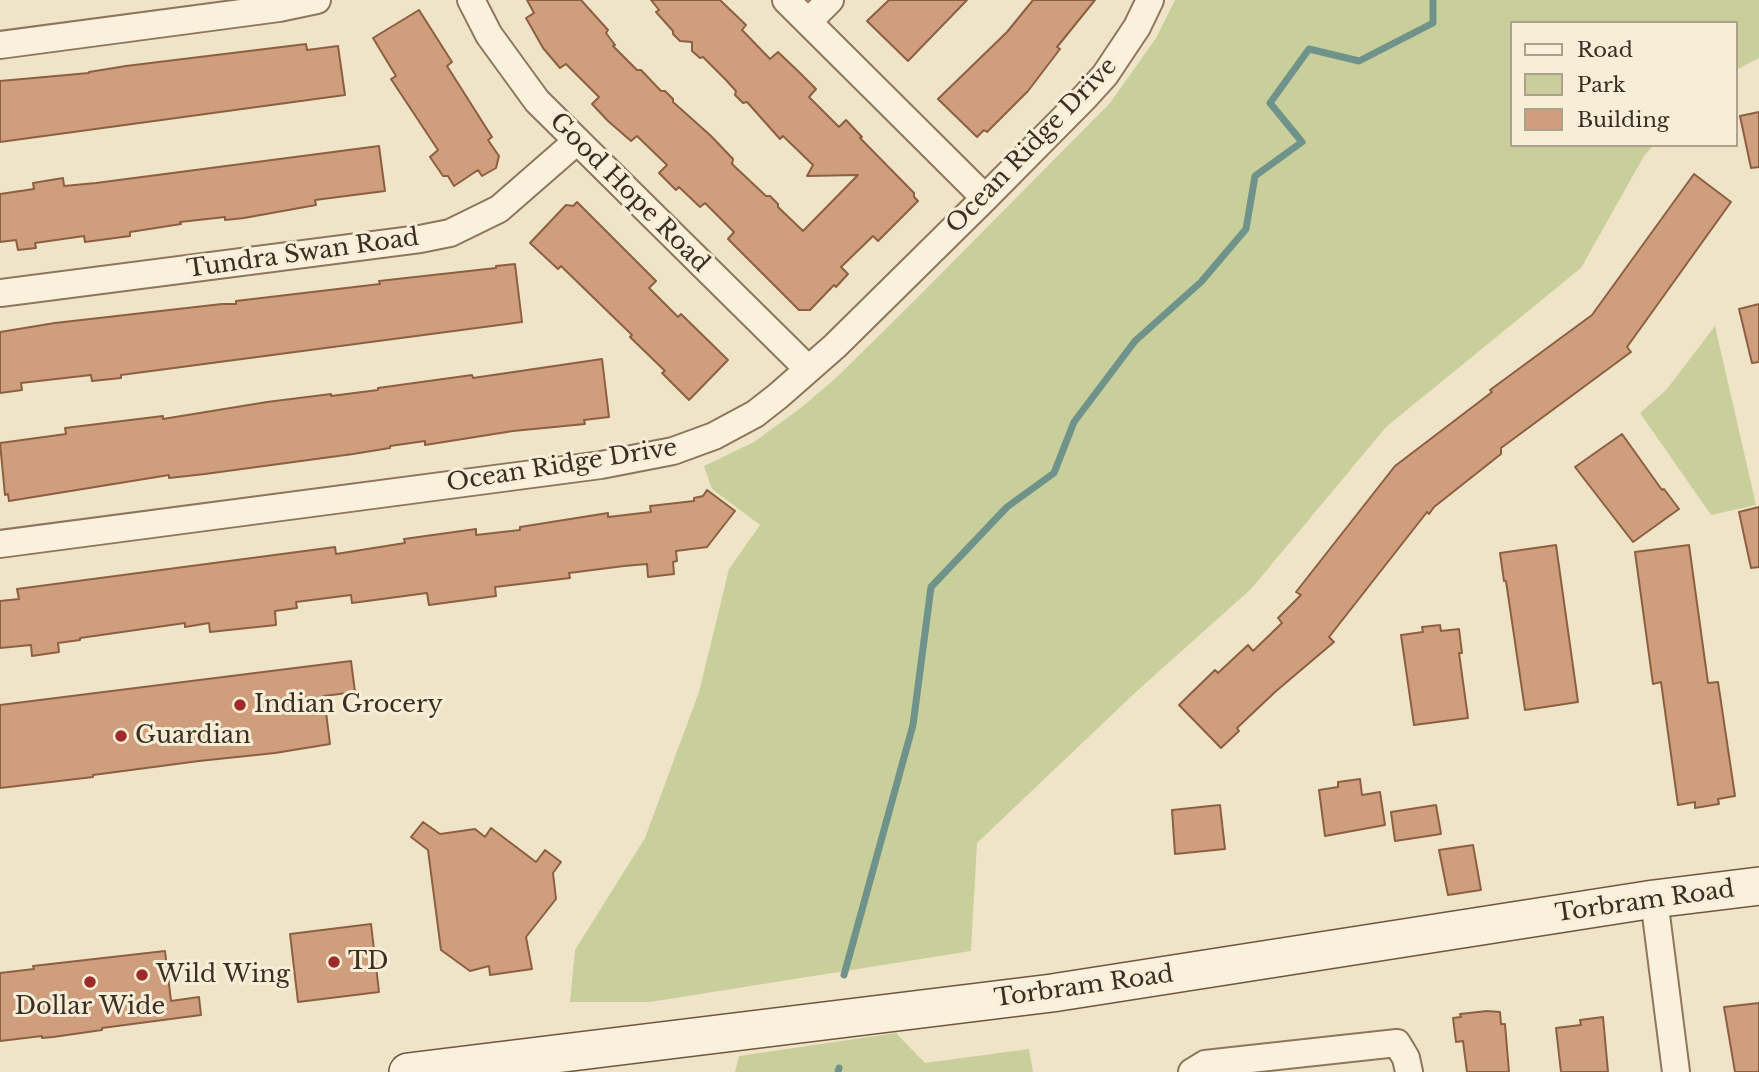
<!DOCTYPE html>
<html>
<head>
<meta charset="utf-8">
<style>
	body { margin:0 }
	#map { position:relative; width:1759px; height:1072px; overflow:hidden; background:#f0e4c8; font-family:"Libre Baskerville",serif }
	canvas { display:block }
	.legend { position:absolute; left:1510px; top:21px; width:228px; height:126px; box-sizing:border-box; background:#f7eed8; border:2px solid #ada18e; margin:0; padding:9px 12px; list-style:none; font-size:21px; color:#3d2e20 }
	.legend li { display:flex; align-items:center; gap:14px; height:35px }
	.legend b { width:35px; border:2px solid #ada18e }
</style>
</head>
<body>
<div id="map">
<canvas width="1759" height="1072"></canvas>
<ul class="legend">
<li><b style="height:9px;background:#faf1dc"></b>Road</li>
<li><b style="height:19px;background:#c9cf9b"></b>Park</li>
<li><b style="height:19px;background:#cf9f7d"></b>Building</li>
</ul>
</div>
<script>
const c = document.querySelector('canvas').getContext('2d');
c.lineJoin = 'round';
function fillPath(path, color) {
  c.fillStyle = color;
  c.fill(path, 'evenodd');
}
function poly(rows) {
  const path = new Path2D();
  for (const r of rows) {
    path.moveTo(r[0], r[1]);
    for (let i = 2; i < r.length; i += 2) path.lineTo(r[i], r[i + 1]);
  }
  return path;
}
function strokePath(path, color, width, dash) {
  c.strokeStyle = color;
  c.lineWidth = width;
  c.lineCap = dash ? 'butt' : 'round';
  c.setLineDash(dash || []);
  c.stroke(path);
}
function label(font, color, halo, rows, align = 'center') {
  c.font = font + ' "Libre Baskerville",serif';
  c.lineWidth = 6;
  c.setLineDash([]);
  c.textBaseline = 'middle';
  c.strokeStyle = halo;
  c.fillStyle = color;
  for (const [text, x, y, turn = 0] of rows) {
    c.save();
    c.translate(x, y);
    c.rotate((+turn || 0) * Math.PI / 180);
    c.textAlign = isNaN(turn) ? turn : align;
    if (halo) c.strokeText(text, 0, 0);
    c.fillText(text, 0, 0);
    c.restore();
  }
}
const green = poly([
	[1175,0,1759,0,1759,58,1736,70,1736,23,1512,23,1512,145,1654,145,1644,156,1581,268,1386,427,1251,589,1137,691,977,843,971,951,650,1002,570,1002,575,950,645,838,699,692,729,569,760,525,712,489,704,466,754,442,802,407,837,377,916,299,1110,103,1156,38],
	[1715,326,1756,505,1711,515,1640,413,1667,389],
	[896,1033,925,1063,1029,1049,1033,1072,735,1072,739,1056]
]);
const stream = poly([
	[844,975,913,725,931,587,1007,507,1054,473,1074,422,1135,341,1201,282,1246,229,1255,176,1302,142,1270,103,1309,49,1359,61,1433,23,1433,0],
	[838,1072,839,1068]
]);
const building = poly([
	[527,0,581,0,608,30,606,33,615,45,613,46,637,70,641,70,661,91,665,91,673,99,673,102,711,136,733,159,732,164,766,196,770,196,778,204,778,207,803,231,858,175,807,176,813,165,783,136,780,139,747,102,743,103,735,95,736,91,726,80,703,57,700,58,692,51,692,42,680,41,673,34,673,31,656,12,659,10,651,0,720,0,746,25,742,30,770,59,778,52,800,73,816,89,809,97,839,127,846,120,862,137,860,138,914,193,914,197,918,201,878,241,873,236,841,267,848,274,836,287,834,285,810,310,799,310,728,239,734,232,705,203,700,207,679,187,676,190,659,173,667,165,637,136,631,141,608,121,592,104,599,97,566,64,560,68,543,48,526,18,534,13,527,0],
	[889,0,967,0,908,61,867,21,889,0],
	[1033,0,1095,0,1057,47,1060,49,1028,91,987,132,984,130,977,137,938,99,1007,32,1033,0],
	[419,10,452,62,447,66,492,137,488,140,499,156,496,168,482,176,478,170,454,186,448,176,443,176,430,157,438,150,391,79,396,76,373,38,419,10],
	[306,44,307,50,338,46,345,95,0,142,0,81,89,73,89,72,126,66,306,44],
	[1759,112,1759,167,1751,168,1740,116,1759,112],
	[379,146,385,191,315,200,316,205,244,218,225,220,225,217,180,222,181,224,130,232,130,236,85,242,84,236,35,243,36,248,18,250,16,240,0,242,0,194,34,189,33,183,63,178,64,186,96,183,379,146],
	[1694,174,1731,202,1627,347,1631,352,1501,448,1501,454,1434,507,1429,514,1427,512,1329,637,1334,642,1275,692,1237,728,1239,731,1221,748,1179,705,1215,670,1218,673,1248,645,1253,651,1282,623,1278,618,1301,595,1296,592,1395,466,1483,399,1492,392,1490,390,1592,315,1694,174],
	[577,202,656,281,649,288,678,317,681,314,728,360,689,400,662,373,665,371,630,337,632,335,597,301,561,266,558,269,530,243,566,205,573,206,577,202],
	[515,264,522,322,121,375,121,378,92,381,91,375,21,383,22,390,0,393,0,332,55,323,222,304,236,304,236,301,380,284,379,281,496,268,496,266,515,264],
	[1759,304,1759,362,1752,363,1739,309,1759,304],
	[602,359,609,417,584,420,585,424,513,431,425,445,425,441,390,446,390,448,353,454,205,474,169,478,169,475,9,501,8,494,5,495,0,443,66,434,65,428,163,416,163,419,267,402,331,394,331,396,378,390,378,388,472,375,473,378,602,359],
	[1622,434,1662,490,1664,489,1679,509,1633,542,1575,467,1622,434],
	[707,490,735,511,707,547,676,551,677,561,673,562,674,574,648,577,647,564,624,566,569,573,570,578,495,587,496,596,429,605,427,593,352,603,351,595,296,602,297,608,275,611,276,625,210,632,209,623,185,627,185,623,80,638,80,640,58,643,59,652,32,656,31,645,0,648,0,601,19,599,17,589,335,547,336,554,405,543,404,539,476,529,476,535,520,530,520,527,608,513,608,517,651,512,650,506,694,501,694,498,703,496,707,490],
	[1759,507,1759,567,1751,568,1739,512,1759,507],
	[1556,545,1578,702,1525,710,1506,581,1504,581,1500,553,1556,545],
	[1689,545,1708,683,1718,682,1735,796,1718,799,1719,804,1695,808,1695,802,1678,805,1661,682,1653,684,1635,552,1689,545],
	[1440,625,1441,631,1459,629,1462,653,1459,653,1468,718,1414,725,1401,635,1423,632,1422,627,1440,625],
	[351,661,355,692,324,696,330,744,275,753,199,761,93,775,93,777,0,788,0,705,351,661],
	[1360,779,1362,795,1380,792,1385,825,1325,836,1319,790,1338,787,1338,782,1360,779],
	[1220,805,1225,849,1175,854,1172,810,1220,805],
	[1436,805,1441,834,1395,841,1391,812,1436,805],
	[423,822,440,834,475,829,485,837,491,828,536,862,545,850,561,862,553,873,556,899,526,937,532,969,490,975,489,966,470,971,441,950,428,850,411,837,423,822],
	[1473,845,1481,890,1448,895,1439,850,1473,845],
	[371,924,379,992,298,1002,290,934,371,924],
	[165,951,171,1001,199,997,201,1015,102,1028,102,1030,53,1037,42,1038,42,1036,0,1041,0,973,34,969,33,966,165,951],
	[1759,1003,1759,1072,1735,1072,1724,1007,1759,1003],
	[1487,1011,1500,1012,1501,1024,1505,1024,1509,1072,1467,1072,1463,1041,1456,1042,1453,1018,1461,1017,1460,1014,1487,1011],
	[1603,1017,1608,1072,1561,1072,1556,1028,1581,1025,1580,1020,1603,1017]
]);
const street = poly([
	[471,0,489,35,537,101,808,369],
	[786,0,985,198],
	[808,22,830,0],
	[0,45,279,8,317,0],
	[0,293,420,239,450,233,499,209,577,141],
	[0,544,601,465,673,451,714,436,755,414,778,396,835,346,985,198,1085,97,1105,75,1137,27,1150,0],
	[1654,899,1676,1072],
	[1192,1072,1205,1064,1397,1043,1406,1058,1409,1072]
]);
const secondary = poly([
	[408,1072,1052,993,1654,899,1759,886]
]);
const markers = [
	[240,705,7,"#9e2a2b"],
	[121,736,7,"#9e2a2b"],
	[334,962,7,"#9e2a2b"],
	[142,975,7,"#9e2a2b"],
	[90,982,7,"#9e2a2b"]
];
const streetNames = [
	["Ocean Ridge Drive",1032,146,-46],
	["Good Hope Road",629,193,45],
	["Tundra Swan Road",303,254,-8],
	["Ocean Ridge Drive",562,466,-9],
	["Torbram Road",1645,902,-8],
	["Torbram Road",1084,987,-8]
];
const poiNames = [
	["Indian Grocery",254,705],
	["Guardian",135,736],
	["TD",348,962],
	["Wild Wing",156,975],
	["Dollar Wide",90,1007,"center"]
];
fillPath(green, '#c9cf9b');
strokePath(stream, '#6f938a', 7);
fillPath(building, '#cf9f7d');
strokePath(building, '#8d5f41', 2);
strokePath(street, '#8d765c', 30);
strokePath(secondary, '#6f573f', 40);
strokePath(street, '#faf1dc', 26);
strokePath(secondary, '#faf1dc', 37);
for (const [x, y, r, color] of markers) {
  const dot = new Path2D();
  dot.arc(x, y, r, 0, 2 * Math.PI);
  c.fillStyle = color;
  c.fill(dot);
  strokePath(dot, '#f7eed8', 2.5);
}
label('24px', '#3d2e20', '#f7eed8', streetNames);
label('24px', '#3d2e20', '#f7eed8', poiNames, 'left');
</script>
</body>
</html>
